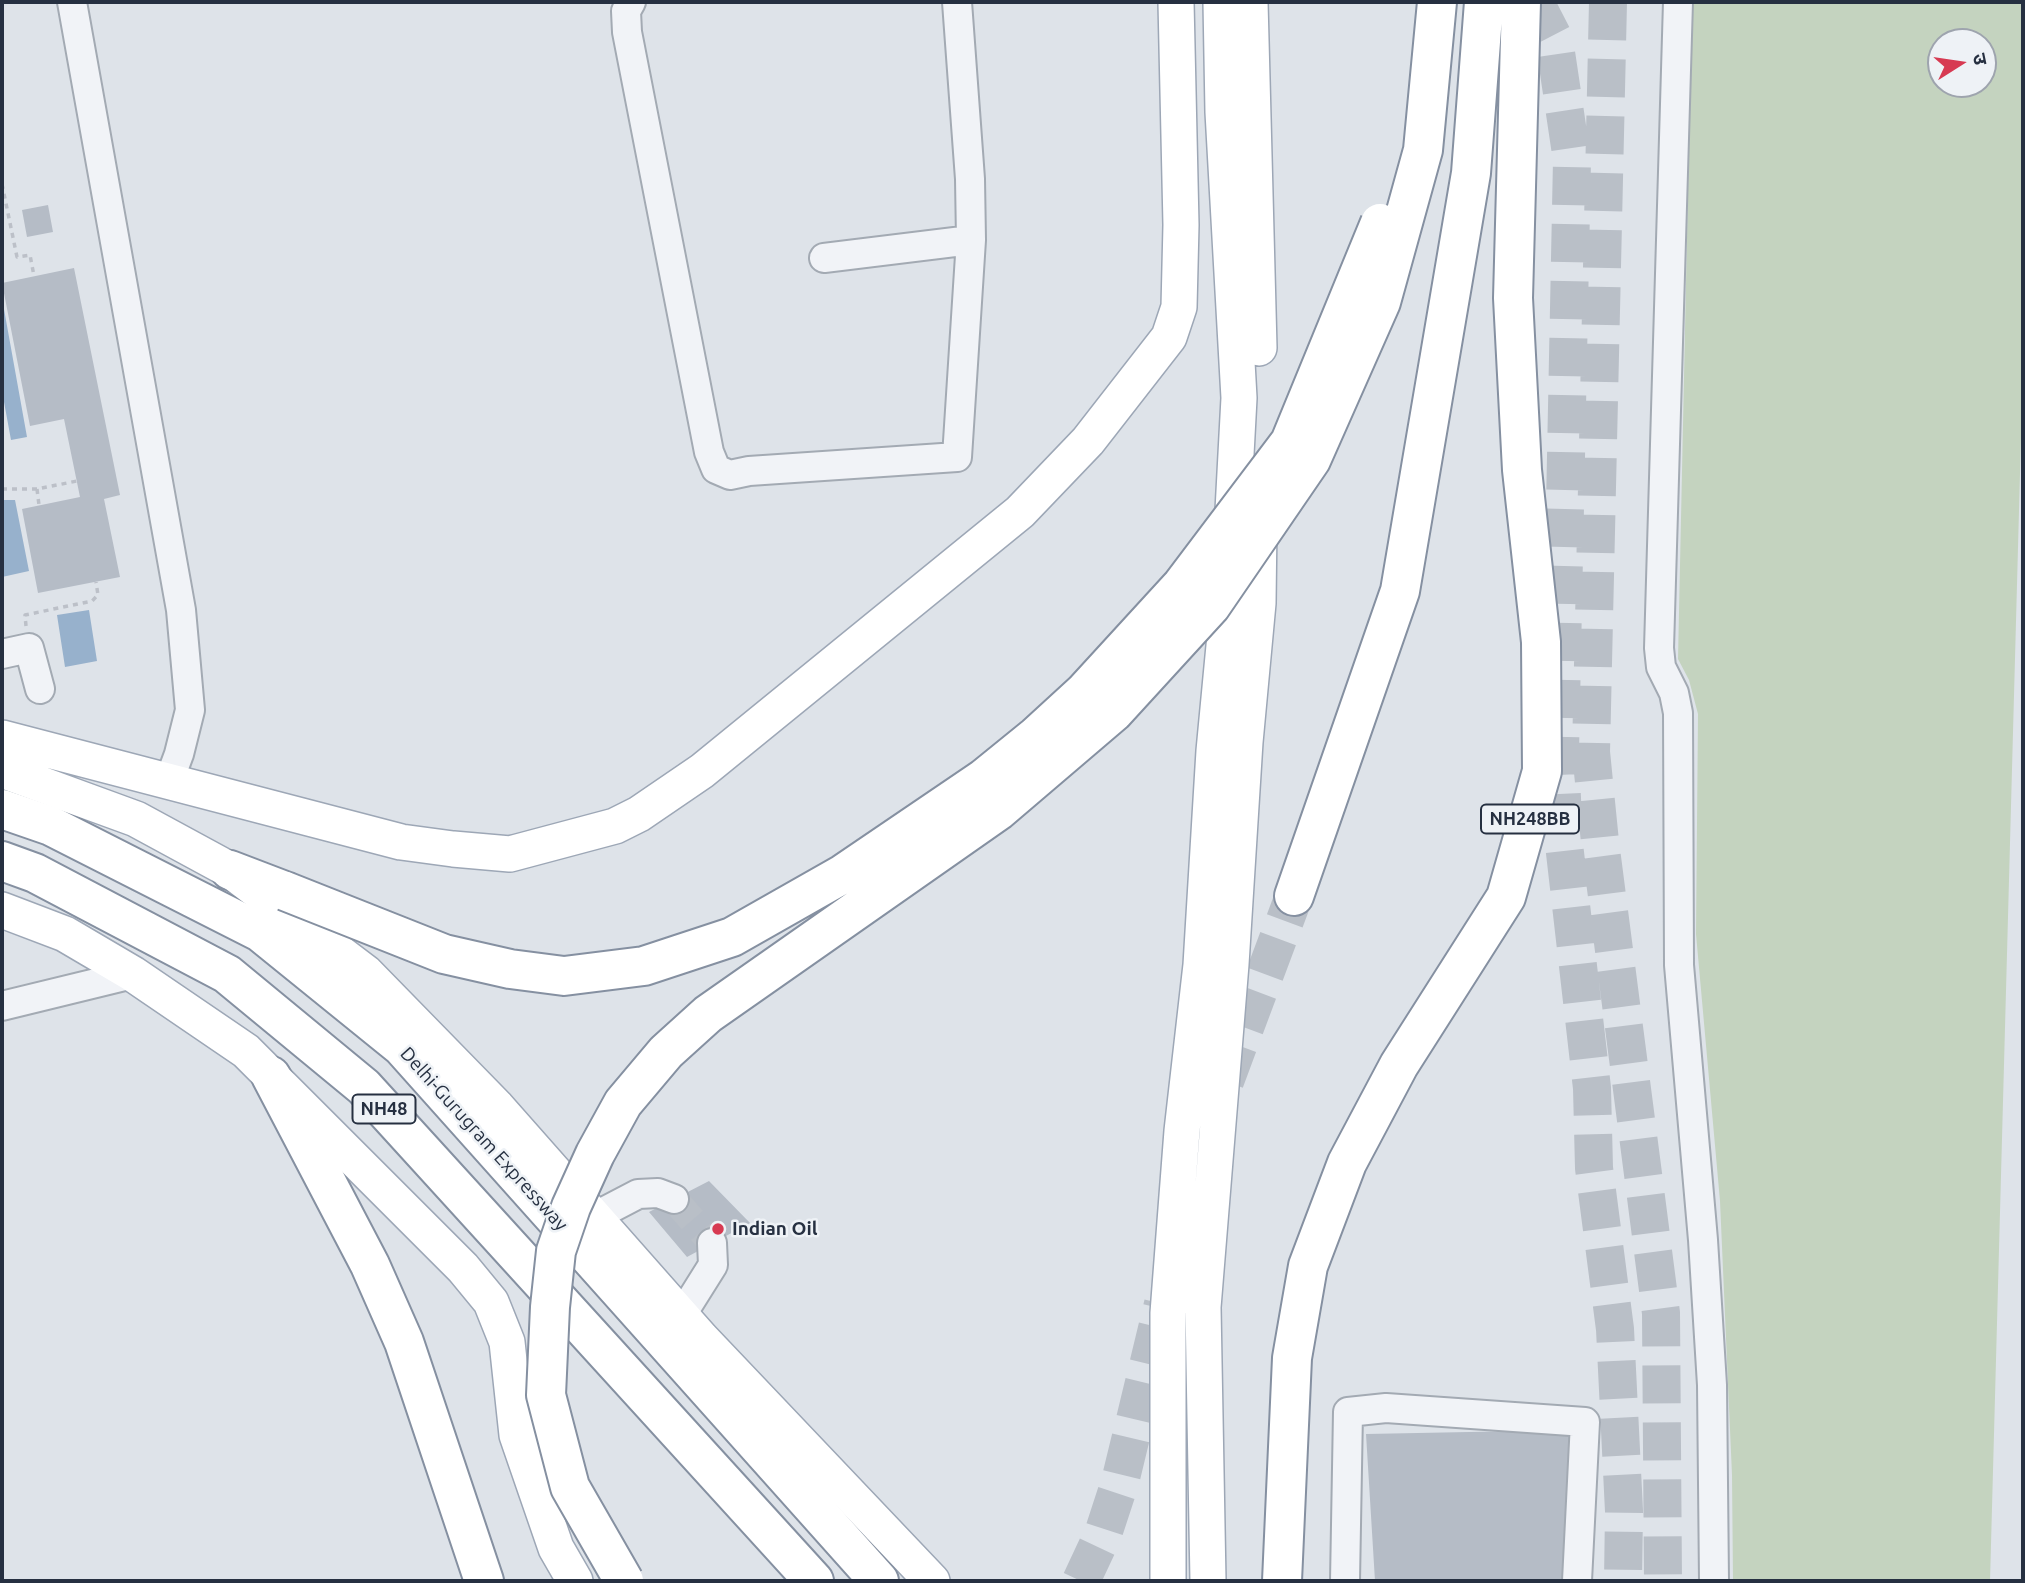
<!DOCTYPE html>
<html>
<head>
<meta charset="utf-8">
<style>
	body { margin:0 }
	#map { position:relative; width:2025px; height:1583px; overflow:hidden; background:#dee3e9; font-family:Ubuntu,"Noto Sans Devanagari",sans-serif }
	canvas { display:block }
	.frame { position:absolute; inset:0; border:4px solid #263041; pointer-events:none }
	.north { position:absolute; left:1927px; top:28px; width:70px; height:70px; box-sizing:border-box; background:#eef2f6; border:2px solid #9ea4ae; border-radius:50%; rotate:78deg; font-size:19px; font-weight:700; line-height:28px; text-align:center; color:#263041 }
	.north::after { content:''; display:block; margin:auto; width:24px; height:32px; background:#d73a52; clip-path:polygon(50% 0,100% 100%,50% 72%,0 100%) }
</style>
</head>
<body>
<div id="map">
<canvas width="2025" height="1583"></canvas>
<div class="frame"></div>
<div class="north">उ</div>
</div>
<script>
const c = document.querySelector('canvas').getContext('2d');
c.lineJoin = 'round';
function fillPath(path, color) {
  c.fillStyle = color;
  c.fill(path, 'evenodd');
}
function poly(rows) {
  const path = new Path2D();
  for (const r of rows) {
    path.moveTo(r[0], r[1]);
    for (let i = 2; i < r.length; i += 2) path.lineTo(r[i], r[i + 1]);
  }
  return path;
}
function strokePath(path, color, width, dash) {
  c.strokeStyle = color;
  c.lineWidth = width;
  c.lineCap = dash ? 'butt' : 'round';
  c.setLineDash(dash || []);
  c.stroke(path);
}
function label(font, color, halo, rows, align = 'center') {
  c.font = font + ' Ubuntu,sans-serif';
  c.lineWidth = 5;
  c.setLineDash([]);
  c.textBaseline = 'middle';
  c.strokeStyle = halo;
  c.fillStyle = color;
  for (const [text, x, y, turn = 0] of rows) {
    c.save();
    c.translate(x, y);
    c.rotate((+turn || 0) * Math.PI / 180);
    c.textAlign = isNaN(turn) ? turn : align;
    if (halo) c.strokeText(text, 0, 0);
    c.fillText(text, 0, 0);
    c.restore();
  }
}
const green = poly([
	[1692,2,2023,2,2023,363,1990,1581,1733,1581,1732,1475,1720,1201,1696,934,1698,714,1689,680,1678,659],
	[1941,42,1983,42,1983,84,1941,84]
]);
const water = poly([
	[2,298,27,437,11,440,2,391],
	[2,500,15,500,29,571,2,577],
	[89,610,97,661,65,667,57,615]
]);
const building = poly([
	[48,205,53,232,27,237,22,210],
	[74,268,120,495,104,499,120,577,38,593,22,509,80,497,64,419,30,426,2,283],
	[709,1181,750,1223,687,1257,649,1212],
	[1572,1430,1570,1581,1375,1581,1366,1434]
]);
const minorTunnel = poly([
	[674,1199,712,1243]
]);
const highwayTunnel = poly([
	[1535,2,1554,39,1572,160,1560,753,1564,844,1592,1088,1594,1168,1615,1329,1624,1511,1623,1581],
	[1608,2,1591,752,1600,842,1661,1313,1663,1581],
	[1225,1081,1294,896],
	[1081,1581,1103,1534,1120,1482,1163,1304]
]);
const path = poly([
	[2,184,17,257,30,255,34,276],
	[2,489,37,489,77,481],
	[37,489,39,505],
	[26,626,25,615,92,601,98,595,96,582]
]);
const minor = poly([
	[72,2,181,610,190,710,179,754,169,781],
	[631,2,626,11,627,32,709,452,716,469,730,475,749,471,957,457,971,240,970,179,957,2],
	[1678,2,1659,648,1661,667,1674,693,1678,713,1679,965,1703,1240,1712,1385,1714,1581],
	[824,258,971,240],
	[2,654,29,648,40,689],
	[2,1006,133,974],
	[594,1217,638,1194,658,1193,674,1199],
	[678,1336,681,1316,713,1265,712,1243],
	[1345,1581,1348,1412,1386,1408,1585,1422,1577,1581]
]);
const major = poly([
	[1250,2,1259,348],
	[2,738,401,842,453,849,510,854,615,826,639,814,702,771,1020,512,1088,441,1169,337,1179,307,1181,225,1176,2],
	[2,770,136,819,230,870,366,973,497,1107,701,1338,932,1581],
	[2,910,65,934,133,974,246,1051,463,1268,491,1302,507,1342,517,1435,556,1548,575,1581],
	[1168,1581,1168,1313,1182,1131,1201,965,1214,751,1228,604,1239,398,1223,112,1221,2],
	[1208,1581,1203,1307,1231,964,1245,742,1258,603,1259,523]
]);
const highway = poly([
	[2,809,51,826,260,932,402,1047,879,1581],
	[2,861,35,873,227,974,364,1087,814,1581],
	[230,870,285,891],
	[1294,896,1400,591,1471,173,1484,2],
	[271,1076,370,1265,404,1342,484,1581],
	[1282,1581,1292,1358,1308,1266,1347,1163,1399,1065,1506,897,1542,771,1541,642,1522,470,1513,298,1521,2]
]);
const highwayBridge = poly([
	[285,891,444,954,510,969,564,976,644,966,732,937,843,874,983,779,1036,736,1084,692,1182,585,1290,442,1380,223],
	[624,1581,570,1487,546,1395,550,1307,556,1251,571,1207,595,1154,623,1103,666,1052,708,1014,998,811,1114,712,1211,606,1311,460,1381,302,1423,150,1437,2]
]);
const markers = [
	[718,1229,7,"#d73a52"]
];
const shields = [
	[1530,819,98],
	[384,1109,63]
];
const shieldNames = [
	["NH248BB",1530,819],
	["NH48",384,1109]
];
const streetNames = [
	["Delhi-Gurugram Expressway",484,1139,48]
];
const poiNames = [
	["Indian Oil",732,1229]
];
fillPath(green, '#c4d3bf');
fillPath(water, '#97b1cc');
fillPath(building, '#b5bcc6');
strokePath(minorTunnel, '#b9bfc7', 28, [28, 14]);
strokePath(highwayTunnel, '#b9bfc7', 38, [38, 19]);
strokePath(minor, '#a3aab3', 32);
strokePath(major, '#9da7b6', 38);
strokePath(highway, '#8590a1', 42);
strokePath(path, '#bcc0c8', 3.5, [5, 5]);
strokePath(minor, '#f1f3f7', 28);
strokePath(major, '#fff', 35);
strokePath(highway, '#fff', 38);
strokePath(highwayBridge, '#8590a1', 42, []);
strokePath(highwayBridge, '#fff', 38);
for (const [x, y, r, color] of markers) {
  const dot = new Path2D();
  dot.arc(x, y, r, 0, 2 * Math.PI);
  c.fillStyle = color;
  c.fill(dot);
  strokePath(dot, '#eef2f6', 2.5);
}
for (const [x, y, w] of shields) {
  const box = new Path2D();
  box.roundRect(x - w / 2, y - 14.5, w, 29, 5);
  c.fillStyle = '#eef2f6';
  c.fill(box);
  strokePath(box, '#263041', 2);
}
label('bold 18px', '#263041', null, shieldNames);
label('19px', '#263041', '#eef2f6', streetNames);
label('bold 19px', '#263041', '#eef2f6', poiNames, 'left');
</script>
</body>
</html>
